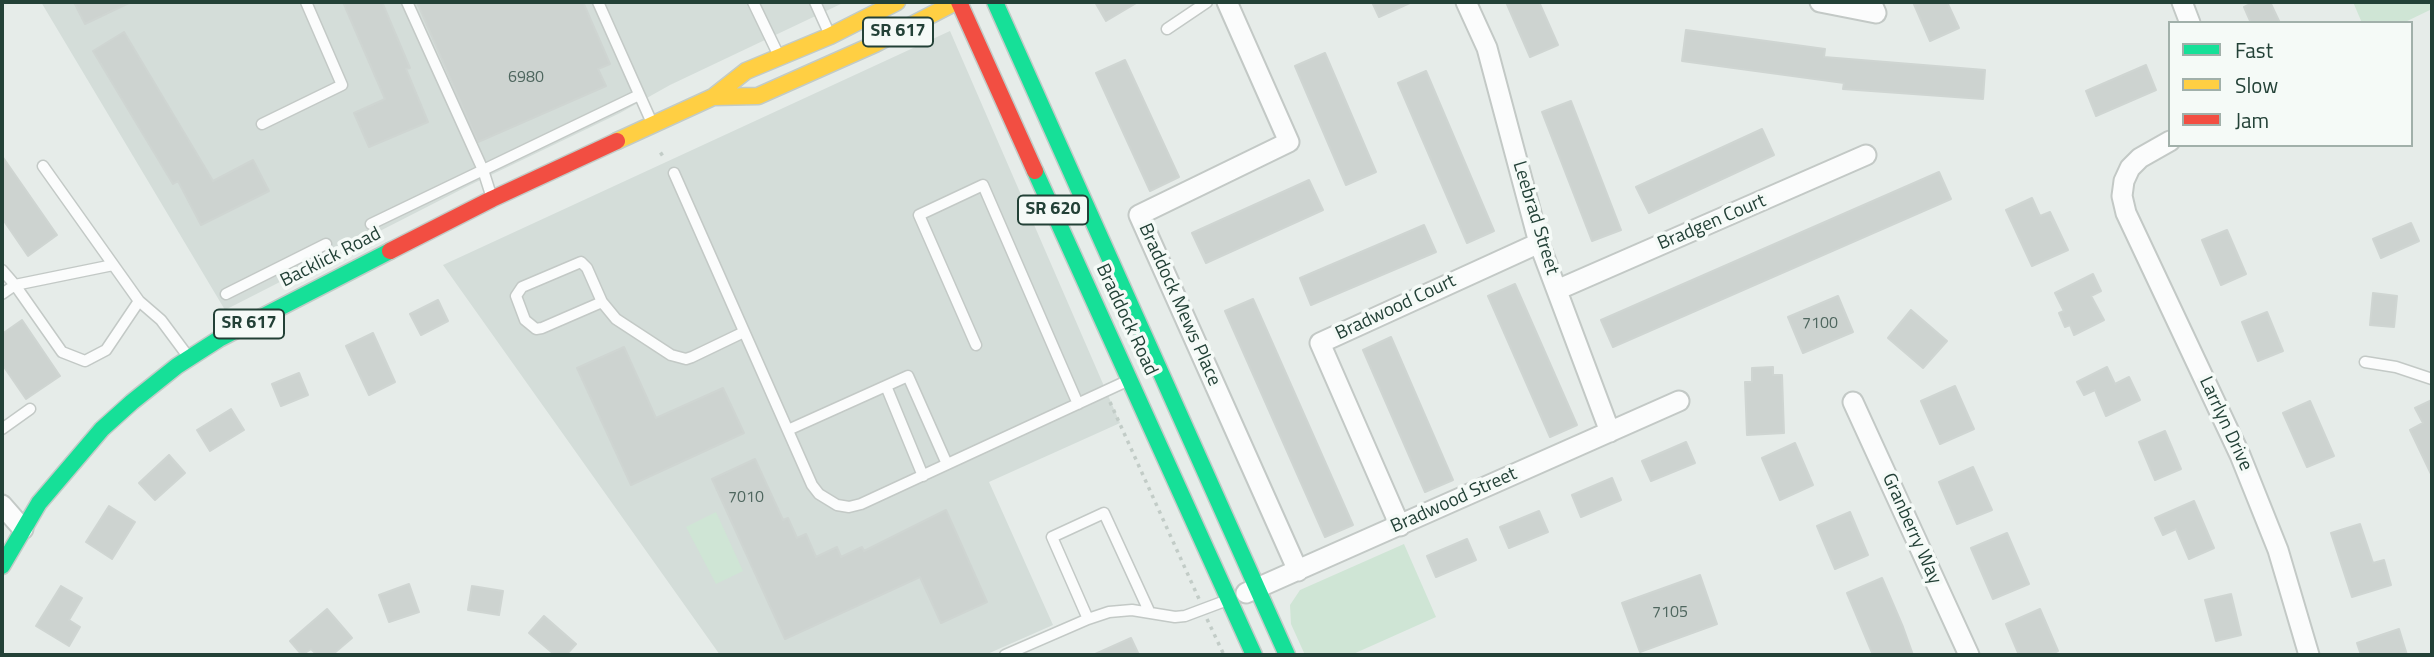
<!DOCTYPE html>
<html>
<head>
<meta charset="utf-8">
<style>
	body { margin:0 }
	#map { position:relative; width:2434px; height:657px; overflow:hidden; background:#e6ece9; font-family:"Titillium Web",sans-serif }
	canvas { display:block }
	.frame { position:absolute; inset:0; border:4px solid #234137; pointer-events:none }
	.legend { position:absolute; left:2168px; top:21px; width:245px; height:126px; box-sizing:border-box; background:#f5faf7; border:2px solid #a1b0aa; margin:0; padding:9px 12px; list-style:none; font-size:21px; color:#234137 }
	.legend li { display:flex; align-items:center; gap:14px; height:35px }
	.legend b { width:35px; border:2px solid #a1b0aa }
</style>
</head>
<body>
<div id="map">
<canvas width="2434" height="657"></canvas>
<div class="frame"></div>
<ul class="legend">
<li><b style="height:9px;background:#16e098"></b>Fast</li>
<li><b style="height:9px;background:#ffcf43"></b>Slow</li>
<li><b style="height:9px;background:#f24e42"></b>Jam</li>
</ul>
</div>
<script>
const c = document.querySelector('canvas').getContext('2d');
c.lineJoin = 'round';
function fillPath(path, color) {
  c.fillStyle = color;
  c.fill(path, 'evenodd');
}
function poly(rows) {
  const path = new Path2D();
  for (const r of rows) {
    path.moveTo(r[0], r[1]);
    for (let i = 2; i < r.length; i += 2) path.lineTo(r[i], r[i + 1]);
  }
  return path;
}
function strokePath(path, color, width, dash) {
  c.strokeStyle = color;
  c.lineWidth = width;
  c.lineCap = dash ? 'butt' : 'round';
  c.setLineDash(dash || []);
  c.stroke(path);
}
function label(font, color, halo, rows, align = 'center') {
  c.font = font + ' "Titillium Web",sans-serif';
  c.lineWidth = 7;
  c.setLineDash([]);
  c.textBaseline = 'middle';
  c.strokeStyle = halo;
  c.fillStyle = color;
  for (const [text, x, y, turn = 0] of rows) {
    c.save();
    c.translate(x, y);
    c.rotate((+turn || 0) * Math.PI / 180);
    c.textAlign = isNaN(turn) ? turn : align;
    if (halo) c.strokeText(text, 0, 0);
    c.fillText(text, 0, 0);
    c.restore();
  }
}
const built = poly([
	[41,2,845,2,670,85,620,113,470,185,225,310],
	[950,31,1120,423,989,482,1053,625,985,655,720,655,443,265]
]);
const green = poly([
	[2353,2,2432,2,2432,9,2403,23,2362,23],
	[716,512,743,571,716,584,686,527],
	[1404,544,1436,617,1351,655,1305,655,1291,624,1290,605,1300,590]
]);
const building = poly([
	[74,2,131,2,85,24,74,2],
	[343,2,382,2,410,68,406,69,428,122,369,147,354,113,385,99,343,2],
	[417,2,583,2,610,64,598,69,606,86,478,142,417,2],
	[1095,2,1138,2,1106,21,1095,2],
	[1372,2,1412,2,1379,17,1372,2],
	[1506,2,1539,2,1558,45,1530,57,1506,2],
	[1913,2,1947,2,1959,28,1930,41,1913,2],
	[2255,2,2270,2,2280,23,2251,23,2244,7,2255,2],
	[1686,30,1825,49,1824,57,1985,70,1983,99,1843,89,1844,83,1682,61,1686,30],
	[124,32,213,181,253,160,269,191,201,225,178,181,173,184,93,51,124,32],
	[1325,53,1376,172,1346,185,1295,66,1325,53],
	[1125,60,1179,177,1150,191,1096,73,1125,60],
	[2146,65,2156,90,2096,116,2086,91,2146,65],
	[1426,71,1494,231,1467,243,1398,83,1426,71],
	[1571,101,1621,230,1592,241,1542,112,1571,101],
	[1762,129,1774,155,1649,213,1636,187,1762,129],
	[2,156,57,235,28,256,2,218,2,156],
	[1939,172,1951,199,1613,347,1601,320,1939,172],
	[1309,180,1323,210,1206,263,1192,233,1309,180],
	[2032,198,2040,216,2050,212,2068,250,2032,266,2006,210,2032,198],
	[2411,223,2419,241,2381,258,2373,239,2411,223],
	[1424,225,1436,252,1311,305,1300,278,1424,225],
	[2227,230,2246,274,2221,285,2202,240,2227,230],
	[2093,274,2101,291,2091,296,2104,320,2074,335,2070,325,2065,327,2059,313,2064,311,2055,293,2093,274],
	[1515,284,1577,425,1550,437,1488,296,1515,284],
	[2373,293,2397,296,2394,327,2370,325,2373,293],
	[1838,296,1853,332,1803,353,1788,317,1838,296],
	[1253,299,1353,525,1325,537,1225,311,1253,299],
	[438,300,448,321,421,335,410,314,438,300],
	[1911,310,1947,341,1923,368,1888,338,1911,310],
	[2267,312,2283,351,2258,361,2242,322,2267,312],
	[22,320,60,376,26,399,2,364,2,334,22,320],
	[373,333,395,382,369,395,346,346,373,333],
	[1391,337,1453,480,1425,492,1363,350,1391,337],
	[624,347,656,418,723,388,744,433,631,485,577,368,624,347],
	[1773,367,1773,375,1782,375,1784,433,1747,435,1745,382,1752,382,1752,368,1773,367],
	[2107,367,2115,384,2129,377,2140,400,2106,416,2095,390,2084,395,2077,382,2107,367],
	[299,373,308,395,281,406,272,384,299,373],
	[1955,386,1974,429,1940,444,1921,401,1955,386],
	[2432,400,2432,476,2410,430,2423,423,2415,408,2432,400],
	[2310,401,2334,456,2307,467,2283,413,2310,401],
	[231,409,244,430,210,451,197,430,231,409],
	[2165,431,2181,469,2155,480,2139,442,2165,431],
	[1686,442,1695,463,1651,481,1642,461,1686,442],
	[1795,443,1813,485,1780,500,1762,458,1795,443],
	[169,455,185,473,155,500,139,483,169,455],
	[755,459,783,520,788,518,797,538,806,534,816,557,837,547,841,557,862,547,864,551,946,510,987,602,941,623,920,577,785,639,712,479,755,459],
	[1973,467,1992,510,1957,524,1939,482,1973,467],
	[1612,478,1621,500,1581,517,1572,495,1612,478],
	[2194,501,2214,548,2189,559,2176,529,2163,535,2155,518,2194,501],
	[109,506,135,522,112,559,86,542,109,506],
	[1539,511,1548,532,1509,548,1500,527,1539,511],
	[1850,512,1868,555,1835,569,1817,526,1850,512],
	[2360,524,2373,563,2384,560,2391,585,2352,597,2331,533,2360,524],
	[2007,533,2029,584,1993,599,1971,548,2007,533],
	[1467,539,1476,560,1436,577,1427,556,1467,539],
	[1700,575,1717,624,1640,652,1622,603,1700,575],
	[1882,578,1903,627,1913,655,1873,655,1847,593,1882,578],
	[409,584,419,612,389,622,379,595,409,584],
	[61,586,82,598,69,620,80,627,69,646,36,626,61,586],
	[472,586,503,591,499,615,468,610,472,586],
	[2231,594,2241,635,2216,641,2205,600,2231,594],
	[327,609,352,638,332,655,317,655,311,649,302,655,290,641,327,609],
	[2040,609,2058,651,2049,655,2019,655,2006,624,2040,609],
	[544,616,576,644,566,655,555,655,529,633,544,616],
	[2399,629,2407,655,2361,655,2357,643,2399,629],
	[1131,638,1139,655,1093,655,1131,638]
]);
const path = poly([
	[660,155,666,151],
	[1110,402,1199,599],
	[1207,619,1224,655]
]);
const lane = poly([
	[407,2,483,170,491,195],
	[598,2,652,123],
	[753,2,778,54],
	[815,2,829,33],
	[1167,29,1207,2],
	[262,124,342,85,306,2],
	[43,166,139,301,106,350,85,361,62,352,15,285,113,265],
	[674,173,812,485,819,494,837,505,849,507,861,504,1127,381],
	[371,224,639,95],
	[2,270,15,285,2,294],
	[226,294,326,244],
	[139,301,161,320,187,355],
	[602,302,542,328,536,329,525,320,516,296,522,287,581,262,587,268,602,302,616,319,671,355,686,359,692,357,744,332],
	[976,345,919,215,983,185,1078,404],
	[2365,362,2396,367,2432,379],
	[886,386,923,476],
	[2,429,30,409],
	[788,430,908,376,947,464],
	[1088,619,1052,537,1104,513,1149,611],
	[1005,655,1088,619,1109,612,1132,610,1175,617,1185,616,1225,601]
]);
const street = poly([
	[1227,2,1289,142,1139,215,1298,571],
	[1466,2,1487,48,1539,243,1610,432],
	[1820,2,1876,13,1871,2],
	[2182,2,2190,23],
	[2170,141,2140,158,2130,168,2124,181,2122,196,2126,213,2240,455,2278,550,2309,655],
	[1557,290,1866,155],
	[1853,402,1969,655],
	[2,505,23,529],
	[1400,526,1320,343,1539,243],
	[1246,593,1679,401]
]);
const fast = poly([
	[995,2,1287,655],
	[1035,171,1254,655],
	[2,566,39,503,102,429,132,402,177,366,219,339,390,251]
]);
const slow = poly([
	[713,97,758,96,875,44,956,2],
	[617,141,713,97,746,71,830,36,897,2]
]);
const jam = poly([
	[959,2,1035,171],
	[390,251,492,199,617,141]
]);
const numberNames = [
	["6980",526,78],
	["7100",1820,324],
	["7010",746,498],
	["7105",1670,613]
];
const shields = [
	[898,32,70],
	[1053,210,70],
	[249,324,70]
];
const shieldNames = [
	["SR 617",898,32],
	["SR 620",1053,210],
	["SR 617",249,324]
];
const streetNames = [
	["Leebrad Street",1535,218,73],
	["Bradgen Court",1712,223,-23],
	["Backlick Road",331,258,-27],
	["Braddock Mews Place",1179,305,66],
	["Bradwood Court",1396,308,-25],
	["Braddock Road",1126,320,65],
	["Larrlyn Drive",2225,424,65],
	["Bradwood Street",1454,501,-24],
	["Granberry Way",1911,529,66]
];
fillPath(built, '#d4ddd9');
fillPath(green, '#cfe5d5');
fillPath(building, '#cdd3d0');
strokePath(building, '#cfd5d2', 2);
strokePath(lane, '#c3c9c6', 13);
strokePath(street, '#c3c9c6', 23);
strokePath(fast, '#c2cbc7', 19);
strokePath(slow, '#c2cbc7', 19);
strokePath(jam, '#c2cbc7', 19);
strokePath(path, '#c2ccc7', 3.5, [3.5, 5]);
strokePath(lane, '#fbfcfc', 10);
strokePath(street, '#fbfcfc', 19);
strokePath(fast, '#16e098', 16);
strokePath(slow, '#ffcf43', 16);
strokePath(jam, '#f24e42', 16);
label('16px', '#4e665e', null, numberNames);
for (const [x, y, w] of shields) {
  const box = new Path2D();
  box.roundRect(x - w / 2, y - 14.5, w, 29, 5);
  c.fillStyle = '#f5faf7';
  c.fill(box);
  strokePath(box, '#234137', 2);
}
label('bold 18px', '#234137', null, shieldNames);
label('19px', '#234137', '#f5faf7', streetNames);
</script>
</body>
</html>
